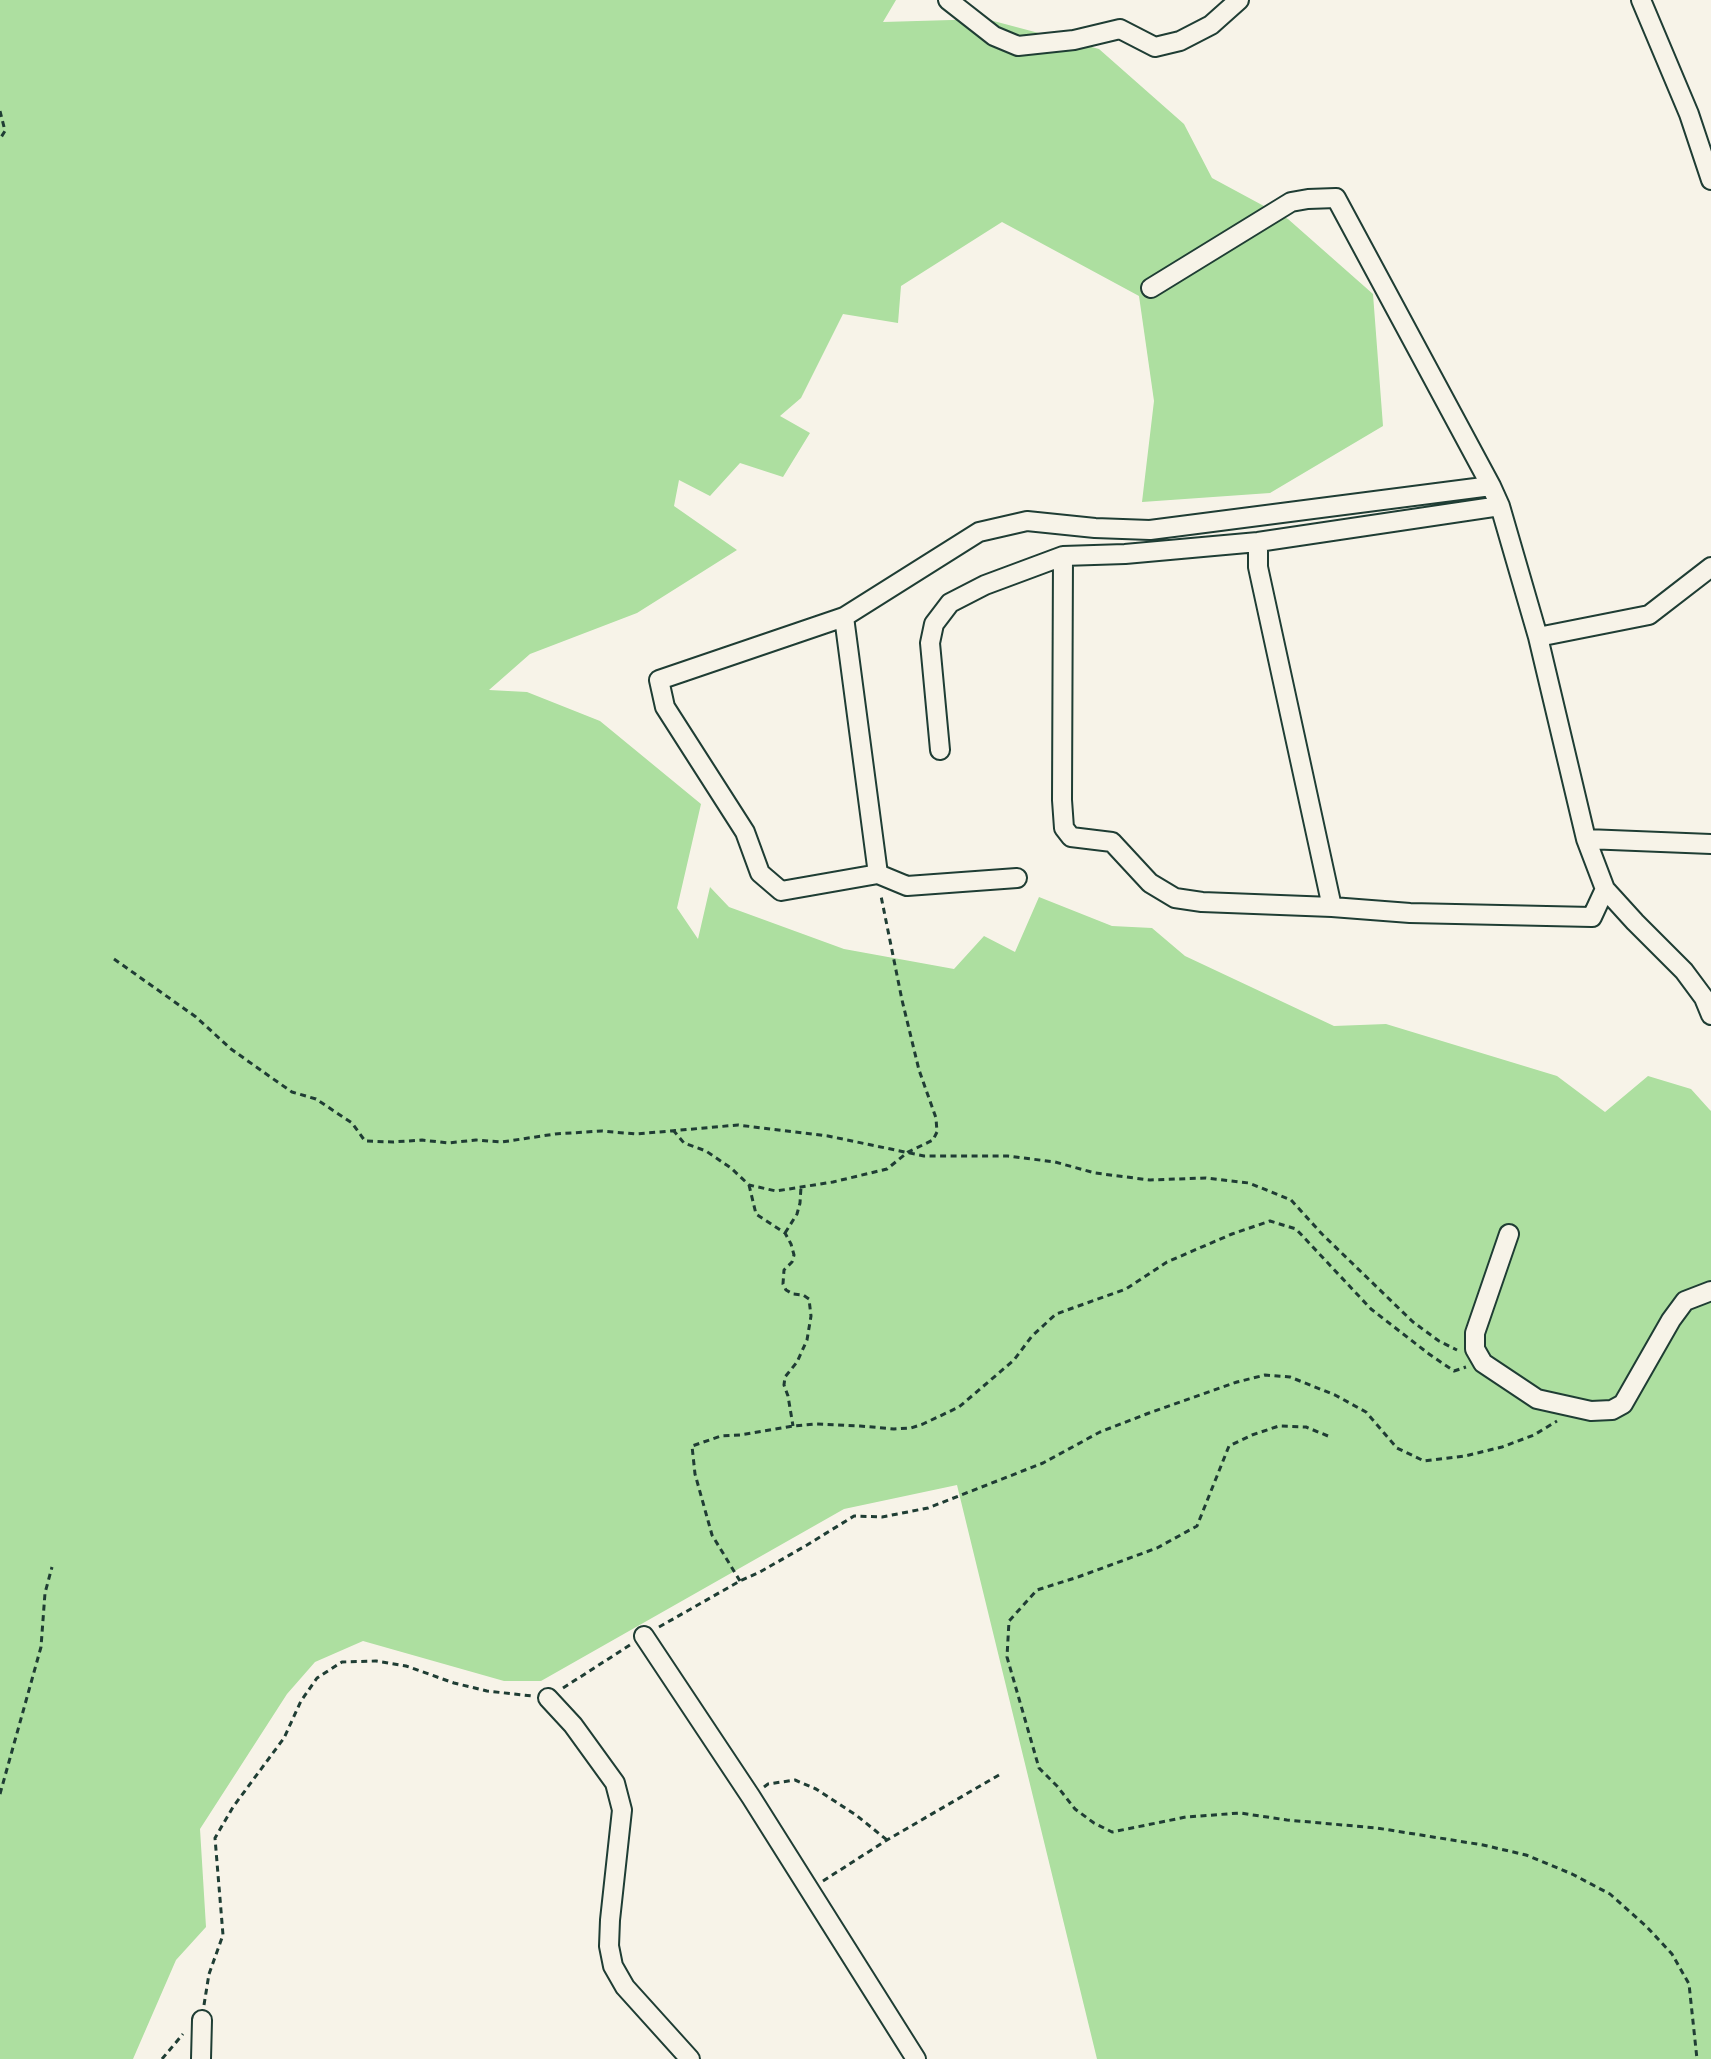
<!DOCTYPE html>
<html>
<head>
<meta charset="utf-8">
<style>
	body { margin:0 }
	canvas { display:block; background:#f7f3e8 }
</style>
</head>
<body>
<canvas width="1711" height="2059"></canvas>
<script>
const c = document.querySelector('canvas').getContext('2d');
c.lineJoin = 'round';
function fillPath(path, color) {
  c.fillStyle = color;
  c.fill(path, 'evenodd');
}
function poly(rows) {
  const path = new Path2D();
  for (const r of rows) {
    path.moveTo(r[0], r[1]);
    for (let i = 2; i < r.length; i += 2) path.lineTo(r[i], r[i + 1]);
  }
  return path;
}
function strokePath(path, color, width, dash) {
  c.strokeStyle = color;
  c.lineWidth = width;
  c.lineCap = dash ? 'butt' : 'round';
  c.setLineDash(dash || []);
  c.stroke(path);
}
const green = poly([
	[0,0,896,0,883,22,986,19,1099,49,1184,124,1212,178,1288,219,1373,294,1383,426,1270,493,1142,502,1154,401,1139,296,1002,222,901,286,898,323,843,314,801,398,780,416,810,433,783,477,740,463,710,496,679,480,674,506,737,550,637,613,530,654,489,690,527,692,600,721,701,804,677,908,698,939,710,887,729,907,844,949,954,969,984,936,1015,952,1039,897,1112,926,1152,928,1185,956,1334,1026,1386,1024,1557,1076,1605,1112,1648,1076,1691,1089,1709,1109,1711,1111,1711,2059,1097,2059,957,1485,844,1509,541,1681,504,1681,363,1641,315,1662,287,1694,200,1829,206,1927,176,1960,133,2059,0,2059]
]);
const path = poly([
	[0,111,5,131,0,139],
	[114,959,196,1017,231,1049,269,1076,292,1092,316,1099,352,1123,365,1141,393,1142,422,1140,448,1143,476,1140,502,1142,555,1134,602,1131,636,1134,738,1125,828,1136,924,1156,1008,1156,1055,1162,1095,1173,1150,1180,1206,1178,1249,1183,1291,1200,1322,1234,1413,1322,1439,1341,1457,1350],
	[673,1130,684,1143,706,1151,731,1168,749,1185,776,1191,833,1182,887,1169,908,1152,933,1140,937,1132,936,1118,919,1070,902,1000,881,896],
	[749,1185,756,1214,785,1233,791,1244,794,1255,792,1262,784,1270,783,1284,786,1290,793,1294,803,1295,809,1299,811,1316,807,1340,797,1362,785,1377,784,1385,788,1396,793,1426],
	[785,1233,797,1214,800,1203,801,1187],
	[1328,1436,1306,1427,1279,1426,1252,1435,1229,1446,1197,1526,1157,1548,1078,1577,1037,1590,1009,1621,1007,1657,1039,1768,1057,1786,1075,1809,1094,1823,1112,1832,1186,1817,1240,1813,1287,1820,1377,1828,1483,1845,1526,1855,1572,1874,1610,1894,1646,1926,1672,1954,1689,1984,1697,2059],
	[740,1581,712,1535,695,1474,692,1446,721,1436,740,1435,793,1426,816,1424,860,1426,894,1429,911,1428,923,1424,959,1407,1014,1360,1032,1336,1056,1314,1126,1289,1167,1262,1232,1234,1270,1221,1296,1229,1371,1309,1429,1354,1454,1371,1466,1367],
	[659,1627,740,1581,760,1572,807,1545,854,1516,882,1517,928,1508,1043,1463,1100,1432,1149,1413,1237,1382,1265,1375,1290,1377,1335,1395,1366,1412,1397,1448,1424,1461,1465,1456,1502,1447,1534,1435,1557,1421],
	[563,1688,630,1645],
	[764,1787,768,1784,795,1780,816,1789,856,1815,887,1840],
	[0,1794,41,1647,45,1593,52,1567],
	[823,1881,887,1840,999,1775],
	[204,2005,209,1974,223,1935,215,1838,233,1807,284,1738,301,1701,317,1678,342,1662,376,1661,406,1666,454,1683,487,1691,532,1696],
	[162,2059,183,2034]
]);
const minor = poly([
	[948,0,994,36,1018,46,1074,40,1120,29,1155,47,1180,41,1211,25,1239,0],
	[1641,0,1689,114,1711,180],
	[1151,288,1291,202,1308,199,1336,198,1491,486,1500,506,1538,637,1586,839,1711,844],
	[1500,506,1258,542,1125,554,1063,556,1062,800,1064,828,1071,837,1112,842,1150,883,1175,898,1202,902,1332,907,1410,913,1592,917,1605,889],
	[1258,542,1258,567,1332,907],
	[844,617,878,874,781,891,760,873,745,832,665,707,659,680,844,617,979,532,1027,521,1095,528,1150,530,1491,486],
	[1538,637,1649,615,1711,567],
	[940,750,930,643,934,624,950,603,985,585,1063,556],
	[1586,839,1605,889,1635,922,1684,971,1704,998,1711,1015],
	[878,874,907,886,1017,878],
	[1509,1234,1475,1333,1475,1349,1483,1363,1537,1399,1591,1411,1612,1410,1623,1404,1671,1320,1685,1301,1711,1291],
	[644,1636,751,1797,916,2059],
	[548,1698,573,1725,615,1783,622,1810,610,1920,609,1946,613,1966,625,1987,690,2059],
	[201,2059,202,2020]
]);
fillPath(green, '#addfa0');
strokePath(minor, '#1f3d34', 22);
strokePath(path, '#1f3d34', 3, [6, 4.5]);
strokePath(minor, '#f7f3e8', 18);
</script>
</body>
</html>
